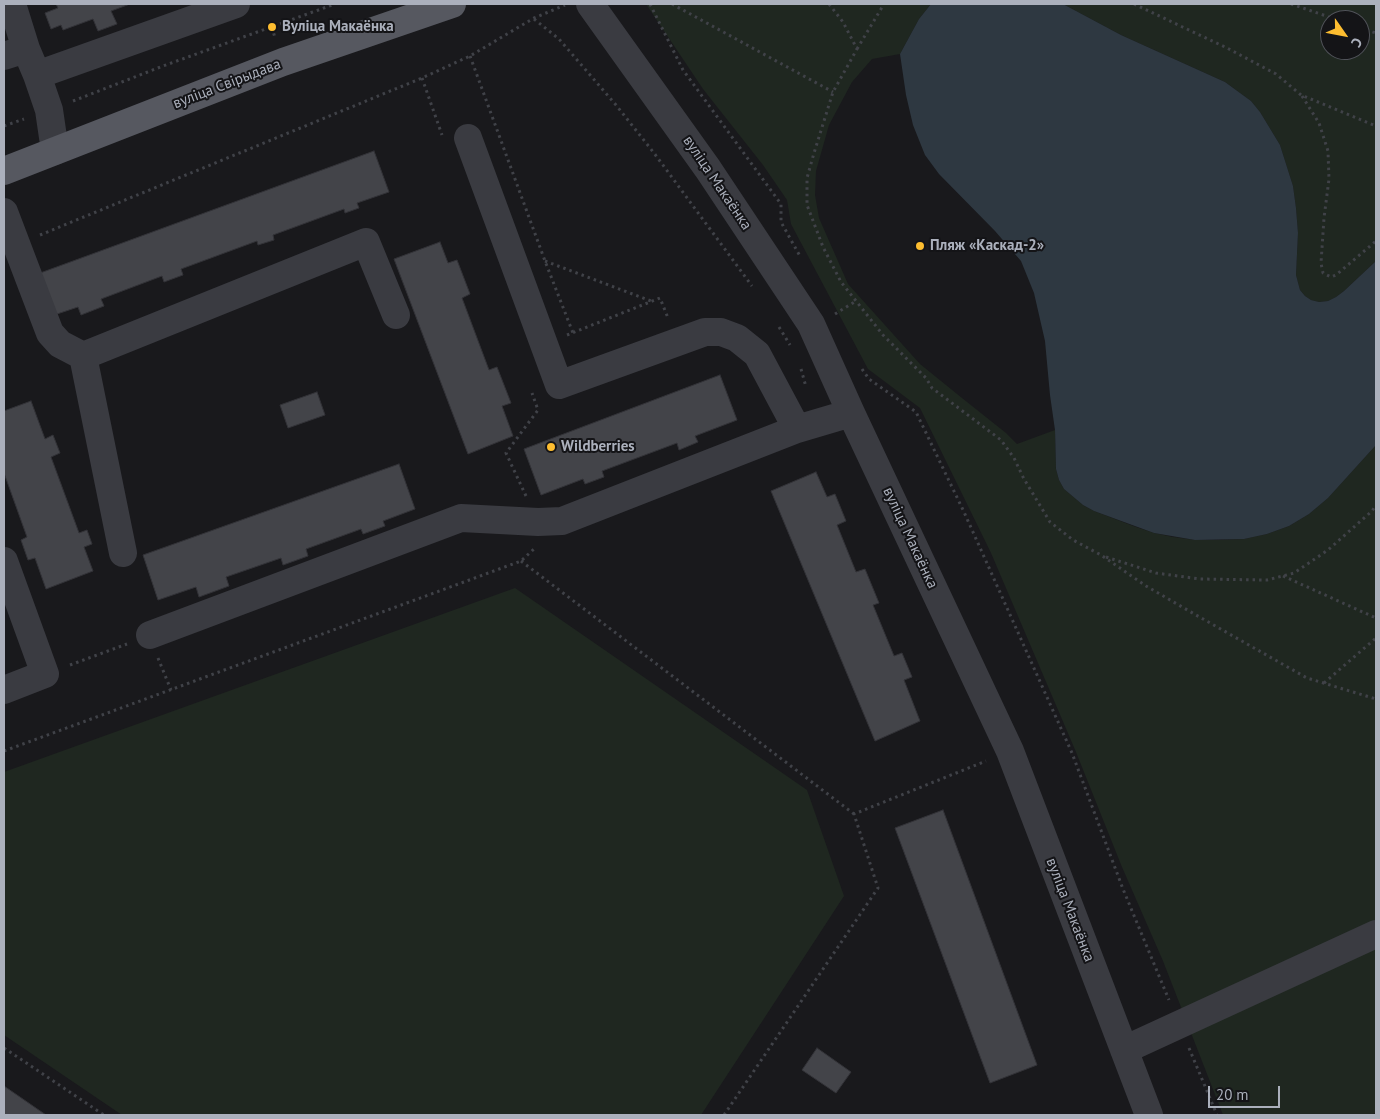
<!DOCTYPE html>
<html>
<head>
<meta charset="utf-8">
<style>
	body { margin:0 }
	#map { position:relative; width:1380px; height:1119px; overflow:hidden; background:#19191c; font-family:"PT Sans",sans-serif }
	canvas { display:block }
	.frame { position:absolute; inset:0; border:5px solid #abb0bc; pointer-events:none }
	.north { position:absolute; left:1320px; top:10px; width:50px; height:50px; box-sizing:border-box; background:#141417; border:1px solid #505259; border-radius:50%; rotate:123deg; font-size:14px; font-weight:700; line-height:20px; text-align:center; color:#abb0bc }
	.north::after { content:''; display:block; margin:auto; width:18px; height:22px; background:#fdbd30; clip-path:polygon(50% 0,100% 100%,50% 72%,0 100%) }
	.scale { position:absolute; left:1208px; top:1086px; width:72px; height:22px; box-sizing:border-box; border:2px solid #abb0bc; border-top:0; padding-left:6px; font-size:15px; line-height:18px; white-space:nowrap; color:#abb0bc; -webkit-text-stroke:4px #141417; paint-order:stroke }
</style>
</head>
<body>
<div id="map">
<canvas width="1380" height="1119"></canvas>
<div class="frame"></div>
<div class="north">С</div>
<div class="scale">20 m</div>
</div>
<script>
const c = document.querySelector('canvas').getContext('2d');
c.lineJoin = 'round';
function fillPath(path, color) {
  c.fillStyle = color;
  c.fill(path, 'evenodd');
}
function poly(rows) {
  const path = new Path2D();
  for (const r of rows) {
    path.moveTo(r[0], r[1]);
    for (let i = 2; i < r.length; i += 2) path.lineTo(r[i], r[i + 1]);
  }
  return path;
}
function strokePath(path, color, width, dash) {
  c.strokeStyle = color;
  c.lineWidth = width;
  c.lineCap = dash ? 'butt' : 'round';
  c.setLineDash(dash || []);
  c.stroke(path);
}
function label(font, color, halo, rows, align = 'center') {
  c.font = font + ' "PT Sans",sans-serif';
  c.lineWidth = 4;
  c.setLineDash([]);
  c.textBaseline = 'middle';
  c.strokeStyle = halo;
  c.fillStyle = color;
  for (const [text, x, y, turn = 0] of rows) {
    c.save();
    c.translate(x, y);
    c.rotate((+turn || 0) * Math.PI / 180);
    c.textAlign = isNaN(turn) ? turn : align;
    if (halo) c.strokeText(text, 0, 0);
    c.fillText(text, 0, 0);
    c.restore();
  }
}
const green = poly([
	[646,4,931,4,919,19,900,54,872,59,852,82,829,125,816,171,815,195,819,218,848,284,920,364,962,398,1006,433,1017,444,1055,430,1056,469,1059,480,1064,489,1083,505,1094,511,1136,527,1154,533,1173,537,1195,540,1219,540,1244,539,1267,534,1289,526,1309,514,1328,498,1376,445,1376,1113,1370,1115,1223,1115,1163,961,1122,867,1076,752,991,553,920,408,868,369,791,224,787,200,763,165,703,89],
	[1063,4,1376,4,1376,261,1344,291,1336,297,1328,301,1319,302,1311,300,1305,296,1300,290,1296,275,1298,233,1296,208,1293,186,1280,145,1260,112,1251,101,1225,82,1121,35],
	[1330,20,1360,20,1360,50,1330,50],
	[515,588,807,790,844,896,701,1115,122,1115,4,1035,4,772]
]);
const water = poly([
	[931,4,1063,4,1121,35,1225,82,1251,101,1260,112,1280,145,1293,186,1296,208,1298,233,1296,275,1300,290,1305,296,1311,300,1319,302,1328,301,1336,297,1344,291,1376,261,1376,445,1328,498,1309,514,1289,526,1267,534,1244,539,1195,540,1154,533,1094,511,1083,505,1064,489,1059,480,1056,469,1055,430,1050,395,1045,341,1034,293,1021,261,995,231,939,174,925,155,913,125,906,95,900,54,919,19]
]);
const building = poly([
	[56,4,130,4,111,11,117,24,98,31,93,19,63,30,61,25,51,29,45,13,58,8,56,4],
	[374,151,389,192,357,203,359,208,345,213,344,209,273,235,274,240,258,245,257,241,181,269,183,275,164,282,162,276,101,299,104,306,81,315,78,307,48,317,32,276,374,151],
	[440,242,448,263,457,260,470,294,462,298,489,370,497,367,511,403,502,406,513,436,468,454,394,259,440,242],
	[720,375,737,420,695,436,698,442,679,450,677,443,602,471,604,477,585,484,583,479,541,495,524,449,720,375],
	[317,392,325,415,288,428,280,405,317,392],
	[31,401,45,439,53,435,60,453,51,457,79,533,87,530,92,544,84,547,93,571,46,589,35,558,28,560,21,540,27,537,4,473,4,411,31,401],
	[399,464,415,509,383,521,385,526,363,534,361,529,306,549,308,556,283,565,281,558,226,577,229,586,199,597,196,587,158,600,143,555,399,464],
	[816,472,827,497,835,494,846,521,837,525,856,572,865,569,879,603,873,605,894,656,902,653,912,677,904,680,920,721,875,741,771,491,816,472],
	[943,810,1037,1065,990,1083,895,828,943,810],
	[817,1048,851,1072,836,1093,802,1070,817,1048],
	[4,1086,46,1115,4,1115,4,1086]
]);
const path = poly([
	[650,4,683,70,781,204,781,222,801,258],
	[672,4,833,92],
	[829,4,843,22,857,49,833,92,814,153,807,178,807,205,823,247,841,282,883,335,926,378,932,388,1001,440,1014,458,1024,479,1050,522,1073,540,1101,555,1146,586,1196,615,1307,678,1376,699],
	[1134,4,1227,48,1276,74,1301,95,1376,126],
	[1291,4,1338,20],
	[534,19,559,39,616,105,654,153,752,286],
	[272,27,275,38],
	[1360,28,1376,33],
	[857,49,884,4],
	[470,56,545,261,573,333],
	[422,78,442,135],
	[1302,96,1319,123,1328,151,1329,179,1324,218,1321,263,1323,273,1331,277,1336,275,1376,241],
	[73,101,163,66,335,4],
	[4,126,24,119],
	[40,235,422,78,470,56,534,18,565,5],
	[545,261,651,301],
	[835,314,856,301],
	[779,327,790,345],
	[567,335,660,298,668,318],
	[801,369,806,387],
	[862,369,869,379,916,412,964,512,1072,753,1123,889,1169,1000],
	[526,496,506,453,538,410,532,393],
	[1106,557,1156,573,1200,579,1267,580,1294,573,1328,550,1372,511,1376,505],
	[521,561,854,814],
	[1283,576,1376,618],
	[158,658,171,690],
	[70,665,127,644],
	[1324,683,1376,638],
	[4,751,521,561,535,548],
	[4,1048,104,1115],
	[1189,1048,1217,1115],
	[724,1115,878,888,854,814,986,761]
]);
const minor = poly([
	[12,4,26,49,37,75,49,110,55,151],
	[590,4,708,169,811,324,851,413,1010,751,1149,1115],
	[4,56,26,49],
	[37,75,236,4],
	[468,138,559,385,705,332,721,332,737,338,757,354,797,429],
	[4,212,50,333,60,344,83,356,123,553],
	[83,356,366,242,396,315],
	[4,561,45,674,4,690],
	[150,635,461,518,538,522,562,521,797,429,851,413],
	[1124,1050,1376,934]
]);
const major = poly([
	[4,171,283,62,452,4]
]);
const markers = [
	[272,27,5,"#fdbd30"],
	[920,246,5,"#fdbd30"],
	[551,447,5,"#fdbd30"]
];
const poiNames = [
	["Вуліца Макаёнка",282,27],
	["Пляж «Каскад-2»",930,246],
	["Wildberries",561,447]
];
const streetNames = [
	["вуліца Свірыдава",227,84,-21],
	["вуліца Макаёнка",717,183,56],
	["вуліца Макаёнка",910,538,65],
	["вуліца Макаёнка",1070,910,69]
];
fillPath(green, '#1f2720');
fillPath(water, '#2e3841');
fillPath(building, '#434449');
strokePath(building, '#333338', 1);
strokePath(path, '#404248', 3, [2.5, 4]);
strokePath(minor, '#3a3b41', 28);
strokePath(major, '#565860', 28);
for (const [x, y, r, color] of markers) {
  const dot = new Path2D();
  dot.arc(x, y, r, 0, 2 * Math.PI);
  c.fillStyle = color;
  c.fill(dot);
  strokePath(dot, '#141417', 2);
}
label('bold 15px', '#abb0bc', '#141417', poiNames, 'left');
label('15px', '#abb0bc', '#141417', streetNames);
</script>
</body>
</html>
